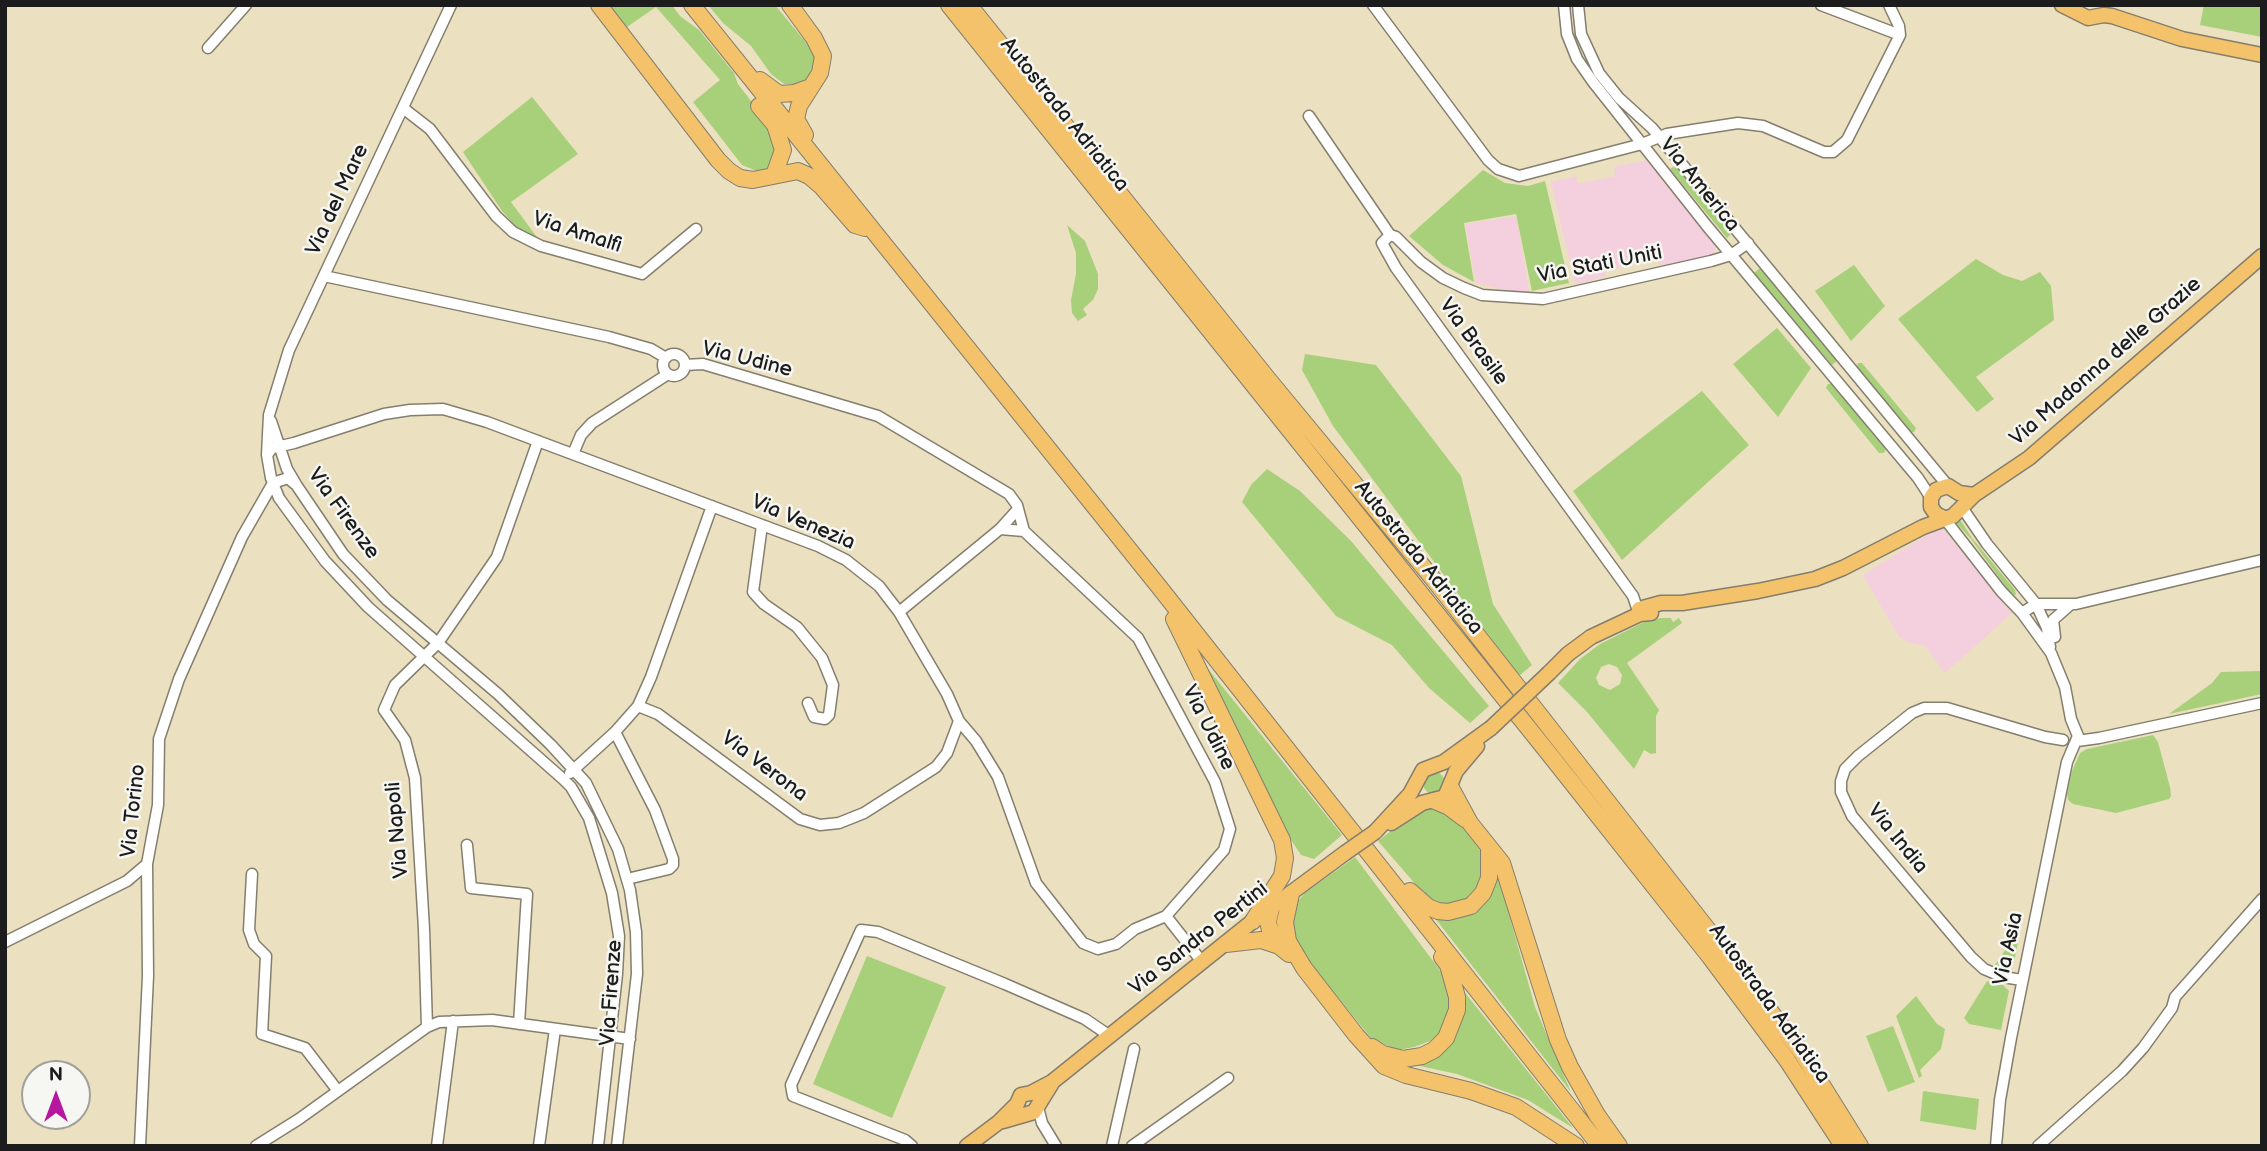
<!DOCTYPE html>
<html>
<head>
<meta charset="utf-8">
<style>
	body { margin:0 }
	#map { position:relative; width:2267px; height:1151px; overflow:hidden; background:#ebe0bf; font-family:"Balsamiq Sans",sans-serif }
	canvas { display:block }
	.frame { position:absolute; inset:0; border:7px solid #1c1c1c; pointer-events:none }
	.north { position:absolute; left:21px; top:1060px; width:70px; height:70px; box-sizing:border-box; background:#f6f6f2; border:2px solid #9f9f9c; border-radius:50%; rotate:0deg; font-size:19px; font-weight:700; line-height:28px; text-align:center; color:#1c1c1c }
	.north::after { content:''; display:block; margin:auto; width:24px; height:32px; background:#b5179e; clip-path:polygon(50% 0,100% 100%,50% 72%,0 100%) }
</style>
</head>
<body>
<div id="map">
<canvas width="2267" height="1151"></canvas>
<div class="frame"></div>
<div class="north">N</div>
</div>
<script>
const c = document.querySelector('canvas').getContext('2d');
c.lineJoin = 'round';
function fillPath(path, color) {
  c.fillStyle = color;
  c.fill(path, 'evenodd');
}
function poly(rows) {
  const path = new Path2D();
  for (const r of rows) {
    if (r.length === 3) {
      path.moveTo(r[0] + r[2], r[1]);
      path.arc(r[0], r[1], r[2], 0, 2 * Math.PI);
      continue;
    }
    path.moveTo(r[0], r[1]);
    for (let i = 2; i < r.length; i += 2) path.lineTo(r[i], r[i + 1]);
  }
  return path;
}
function strokePath(path, color, width, dash) {
  c.strokeStyle = color;
  c.lineWidth = width;
  c.lineCap = dash ? 'butt' : 'round';
  c.setLineDash(dash || []);
  c.stroke(path);
}
function label(font, color, halo, rows, align = 'center') {
  c.font = font + ' "Balsamiq Sans",sans-serif';
  c.lineWidth = 5;
  c.setLineDash([]);
  c.textBaseline = 'middle';
  c.strokeStyle = halo;
  c.fillStyle = color;
  for (const [text, x, y, turn = 0] of rows) {
    c.save();
    c.translate(x, y);
    c.rotate((+turn || 0) * Math.PI / 180);
    c.textAlign = isNaN(turn) ? turn : align;
    if (halo) c.strokeText(text, 0, 0);
    c.fillText(text, 0, 0);
    c.restore();
  }
}
const built = poly([
	[1647,160,1715,242,1716,250,1713,255,1660,267,1657,258,1605,271,1606,277,1575,284,1551,182,1576,176,1578,184,1615,176,1614,167],
	[1516,216,1529,291,1513,292,1476,283,1465,224],
	[1941,526,2012,613,1945,673,1925,646,1910,643,1899,637,1863,575]
]);
const green = poly([
	[610,5,672,5,680,16,699,30,734,73,738,84,774,131,779,143,769,168,759,172,742,165,693,102,720,80,656,7,627,27],
	[708,5,775,5,814,52,816,65,811,78,799,84,784,84,771,74,751,46,723,23],
	[2204,5,2262,5,2262,37,2200,25],
	[532,97,578,154,511,202,539,240,516,227,502,211,463,152],
	[1675,166,1732,233,1727,238,1670,169],
	[1483,170,1505,183,1528,186,1545,181,1569,283,1532,291,1516,214,1464,223,1474,282,1443,265,1409,236],
	[1067,225,1085,241,1098,274,1098,289,1093,300,1083,309,1087,315,1078,321,1072,313,1071,300,1076,274,1076,253],
	[1976,259,2003,275,2022,281,2040,272,2051,286,2054,320,1976,377,1994,399,1977,412,1898,319],
	[1854,265,1885,306,1851,341,1815,291],
	[1760,268,1837,361,1832,365,1754,273],
	[1777,328,1811,368,1778,417,1733,364],
	[1305,354,1376,365,1461,476,1493,604,1532,665,1519,676,1333,426,1302,370],
	[1858,363,1862,363,1916,428,1914,432,1909,433,1856,368],
	[1828,384,1833,384,1886,449,1884,453,1879,453,1826,388],
	[1702,391,1749,445,1622,560,1573,491],
	[1267,469,1300,491,1351,541,1489,706,1470,723,1429,688,1392,645,1336,616,1242,502,1251,485],
	[1958,521,1961,521,1972,538,2015,590,2016,595,2011,594,1971,539,1957,524],
	[1661,618,1671,618,1673,622,1679,618,1682,623,1627,663,1659,710,1656,716,1656,753,1651,754,1644,750,1634,769,1587,712,1558,683,1580,659,1600,644,1644,622],
	[1609,664,1617,667,1622,675,1620,684,1610,690,1599,685,1596,678,1601,667],
	[1205,665,1342,835,1314,859,1301,855,1289,837],
	[2262,671,2262,694,2169,714,2212,683,2221,672],
	[2153,735,2158,742,2170,787,2171,796,2169,799,2116,813,2073,804,2068,800,2067,793,2072,771,2080,753,2087,749],
	[1434,783,11],
	[1437,806,1467,828,1484,857,1483,883,1464,903,1448,906,1430,901,1378,841,1416,811],
	[1355,857,1445,977,1451,999,1448,1018,1442,1031,1430,1041,1414,1047,1398,1050,1371,1038,1294,943,1291,916,1296,903,1305,893],
	[1497,872,1535,1007,1571,1092,1434,917,1457,917],
	[2018,931,2020,932,2013,967,2007,969,1995,965],
	[867,956,946,987,892,1118,813,1084],
	[1987,981,2003,985,2009,991,2001,1030,1969,1024,1964,1018],
	[1462,989,1573,1128,1528,1100,1457,1074,1397,1061,1427,1059],
	[1916,996,1937,1024,1945,1029,1941,1049,1920,1070,1922,1076,1919,1078,1896,1016],
	[1893,1026,1915,1082,1888,1092,1866,1036],
	[1923,1091,1979,1099,1976,1130,1920,1121]
]);
const minor = poly([
	[451,5,289,350,269,415,267,455,271,478,279,498,325,561,368,607,563,779,571,787,589,818,612,893,619,936,617,974,598,1146],
	[1373,5,1488,160,1498,169,1519,176,1642,144,1667,134,1738,123,1763,126,1824,152,1833,152,1847,140,1900,35,1821,5],
	[1564,5,1567,34,1577,59,1593,82,1707,226,1918,478,1931,498],
	[1578,5,1581,34,1599,73,1619,98,1652,128,1948,486],
	[1889,5,1899,26,1900,35],
	[208,48,246,5],
	[403,108,430,129,496,216,513,232,541,246,642,274,696,229],
	[1309,116,1390,235],
	[1390,235,1382,243,1396,268,1633,596,1637,608],
	[1390,235,1396,237,1421,262,1443,278,1464,288,1482,295,1543,299,1711,261,1731,255,1748,243],
	[324,276,609,337,651,349,666,358],
	[674,365,11],
	[685,365,703,364,878,416,1009,494,1017,505,1024,531],
	[271,421,287,469,297,486,343,554,387,600,498,694,551,745,586,783,618,849,630,890,636,932,637,974,617,1146],
	[573,454,581,435,592,423,668,374],
	[267,455,272,448,294,443,384,414,410,410,443,409,487,422,818,546,846,560,879,586,899,612,947,694,959,721,976,741,998,777,1036,883,1083,943,1098,949,1116,944,1135,929,1166,916,1224,850,1230,829,1215,782,1138,638,1024,531,1000,529],
	[1961,506,1987,544,2036,604,2047,628,2050,647],
	[1944,518,2001,591,2022,613,2051,653,2065,687,2071,719,2078,736,2067,762,2011,1038,2000,1100,1996,1146],
	[762,525,753,592,764,604,797,627,822,658,833,685,829,715,825,719,814,717,808,703],
	[899,612,1000,529,1018,509],
	[2022,613,2036,604,2076,604,2262,560],
	[2055,637,2053,620,2070,605],
	[638,706,658,714,800,819,820,825,839,823,864,813,936,767,947,753,959,721],
	[615,732,655,810,673,859,673,865,669,869,627,879],
	[2077,741,2099,738,2262,703],
	[570,773,615,732,638,706,651,677,712,506],
	[467,845,471,888,527,894,519,1024],
	[252,874,249,930,254,944,266,956,262,1034,305,1048,338,1091],
	[1166,916,1203,963],
	[5,942,127,881,147,864],
	[2022,980,2003,977,1984,969,1971,957,1852,816,1841,792,1841,781,1845,769,1858,756,1912,713,1924,708,1947,708,2045,737,2063,740],
	[427,1027,424,929,415,778,405,740,384,710,395,685,438,643,497,557,538,441],
	[1038,1107,1042,1123,1056,1146],
	[140,1146,148,976,147,864,158,805,159,739,179,679,242,537,273,483,288,478,295,484],
	[256,1146,299,1119,427,1027,439,1022,492,1020,630,1039],
	[437,1146,453,1021],
	[539,1146,555,1029],
	[912,1146,905,1140,793,1096,791,1085,861,930,878,932,1005,984,1085,1019,1110,1036],
	[1112,1146,1134,1049],
	[1132,1146,1228,1078],
	[2038,1146,2122,1071,2143,1048,2172,1008,2175,997,2262,899]
]);
const major = poly([
	[2062,5,2088,18,2104,15,2112,16,2182,39,2262,55],
	[1944,518,1936,514,1931,507,1931,498,1936,490,1948,486,1959,493,1974,495],
	[1639,609,1661,603,1682,603,1758,591,1815,579,1843,568,1923,527,1953,516,1974,495,2029,458,2262,256],
	[1549,673,1568,654,1591,637,1640,614,1651,613],
	[1391,823,1422,803,1445,797,1456,771,1477,746],
	[1375,832,1410,794,1423,770,1444,762,1491,728],
	[1003,1121,1034,1112,1052,1083],
	[967,1146,999,1122,1017,1104,1021,1095,1031,1093,1052,1082,1253,921,1345,853]
]);
const highway = poly([
	[599,5,718,160,729,171,740,178,753,180,798,171,809,176,822,187,855,225,865,228],
	[692,5,1160,588,1600,1146],
	[790,5,814,38,823,56,820,73,799,106,796,119,805,135],
	[949,5,1550,755,1710,957,1787,1060,1843,1146],
	[969,5,1268,379,1434,580,1726,953,1802,1053,1860,1146],
	[760,80,779,94,794,93,808,88],
	[759,106,775,125,783,150,774,175],
	[1174,619,1282,840,1285,858,1282,876,1253,921],
	[1451,788,1470,823,1502,863,1558,1040,1570,1067,1597,1115,1619,1146],
	[1435,801,1449,807,1465,819],
	[1410,891,1428,907,1438,911,1448,912,1471,906,1483,893,1489,878,1489,847],
	[1291,894,1285,922,1288,941,1304,968,1356,1035,1384,1066,1406,1075,1471,1091,1516,1107,1576,1146],
	[1271,908,1268,922,1270,930,1279,946,1289,954],
	[1226,944,1261,940,1279,946],
	[1372,1047,1383,1054,1403,1059,1422,1056,1434,1050,1446,1038,1457,1010,1457,997,1448,965,1442,957]
]);
const majorBridge = poly([
	[1491,728,1549,673],
	[1345,853,1375,832]
]);
const streetNames = [
	["Autostrada Adriatica",1064,115,51],
	["Via America",1699,185,51],
	["Via del Mare",338,200,-65],
	["Via Amalfi",577,233,18],
	["Via Stati Uniti",1600,265,-11],
	["Via Brasile",1473,342,54],
	["Via Udine",747,360,14],
	["Via Madonna delle Grazie",2106,362,-41],
	["Via Firenze",343,514,54],
	["Via Venezia",803,523,23],
	["Autostrada Adriatica",1418,558,51],
	["Via Udine",1208,728,63],
	["Via Verona",764,767,37],
	["Via Torino",134,811,-84],
	["Via Napoli",398,830,-95],
	["Via India",1897,839,51],
	["Via Sandro Pertini",1199,939,-38],
	["Via Asia",2009,949,-78],
	["Via Firenze",612,993,-86],
	["Autostrada Adriatica",1769,1004,54]
];
fillPath(built, '#f4cfde');
fillPath(green, '#a8d07b');
strokePath(minor, '#847e6e', 13);
strokePath(major, '#847e6e', 17);
strokePath(highway, '#847e6e', 18);
strokePath(minor, '#fff', 10);
strokePath(major, '#f3c26a', 14);
strokePath(highway, '#f3c26a', 16);
strokePath(majorBridge, '#847e6e', 17, []);
strokePath(majorBridge, '#f3c26a', 14);
label('21px', '#1c1c1c', '#f6f6f2', streetNames);
</script>
</body>
</html>
